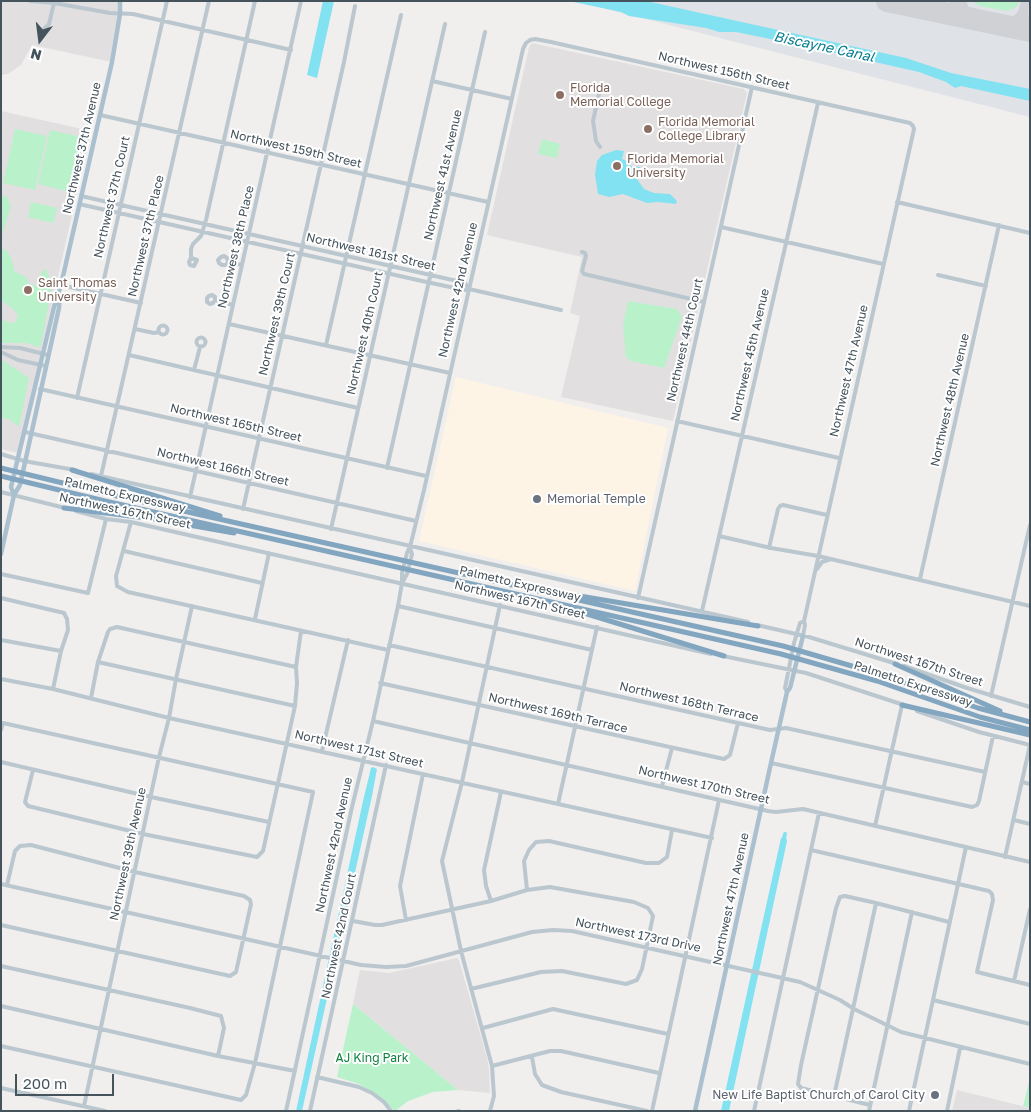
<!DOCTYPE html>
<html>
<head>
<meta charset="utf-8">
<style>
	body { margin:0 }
	#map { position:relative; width:1031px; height:1112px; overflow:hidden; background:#f1eeee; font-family:"Golos Text",sans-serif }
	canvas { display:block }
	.frame { position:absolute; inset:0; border:2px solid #45535c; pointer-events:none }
	.north { position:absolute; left:15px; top:15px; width:50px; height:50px; -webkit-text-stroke:4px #fff; paint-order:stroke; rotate:195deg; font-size:14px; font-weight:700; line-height:20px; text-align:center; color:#45535c }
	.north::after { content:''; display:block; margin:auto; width:18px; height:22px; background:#45535c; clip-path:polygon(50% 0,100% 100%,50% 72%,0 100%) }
	.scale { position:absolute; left:15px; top:1074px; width:99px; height:22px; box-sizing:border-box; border:2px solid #45535c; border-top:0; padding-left:6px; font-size:15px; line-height:18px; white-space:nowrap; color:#45535c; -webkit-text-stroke:4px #fff; paint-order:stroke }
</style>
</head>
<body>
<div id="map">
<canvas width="1031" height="1112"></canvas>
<div class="frame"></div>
<div class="north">N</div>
<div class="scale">200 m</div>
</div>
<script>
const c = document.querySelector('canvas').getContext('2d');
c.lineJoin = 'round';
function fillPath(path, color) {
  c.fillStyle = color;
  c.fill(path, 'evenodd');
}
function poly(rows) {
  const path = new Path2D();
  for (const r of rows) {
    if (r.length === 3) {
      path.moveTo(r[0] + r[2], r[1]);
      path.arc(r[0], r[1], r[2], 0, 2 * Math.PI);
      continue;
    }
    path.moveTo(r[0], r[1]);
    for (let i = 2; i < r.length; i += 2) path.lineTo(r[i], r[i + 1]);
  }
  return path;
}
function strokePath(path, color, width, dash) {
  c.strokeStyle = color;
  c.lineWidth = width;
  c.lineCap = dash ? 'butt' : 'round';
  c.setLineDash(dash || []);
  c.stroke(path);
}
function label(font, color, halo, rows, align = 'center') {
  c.font = font + ' "Golos Text",sans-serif';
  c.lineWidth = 4;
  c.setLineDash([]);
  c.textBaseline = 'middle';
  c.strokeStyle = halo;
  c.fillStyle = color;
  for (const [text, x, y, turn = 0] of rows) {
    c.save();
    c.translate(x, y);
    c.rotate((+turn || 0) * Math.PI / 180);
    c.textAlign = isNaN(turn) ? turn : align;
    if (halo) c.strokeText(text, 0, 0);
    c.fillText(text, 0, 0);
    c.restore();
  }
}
const commercial = poly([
	[456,377,668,428,635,591,419,541]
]);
const education = poly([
	[1,1,121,1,112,62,32,45,21,65,8,74,1,75],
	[532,43,744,89,747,93,673,421,561,397,580,316,570,313,582,257,487,235,529,47],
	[1,111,91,131,18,453,1,449],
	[457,958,459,960,487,1058,489,1069,490,1093,458,1090,353,1004,360,970,389,973],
	[957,1090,1030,1108,1030,1111,952,1111]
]);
const airport = poly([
	[575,1,1030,1,1030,117]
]);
const green = poly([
	[972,1,1020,1,1016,7,1007,11,980,6],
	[15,129,47,136,35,190,3,183],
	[50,130,82,137,70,192,38,184],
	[542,139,560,144,557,158,538,154],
	[1,196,7,197,11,206,2,235],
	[31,202,57,208,53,223,28,217],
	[1,248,7,251,12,260,14,271,27,278,28,283,36,286,42,272,46,269,52,285,41,346,37,347,27,343,1,343,1,318,7,322,15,323,18,315,13,309,1,300],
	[628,301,677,309,682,317,664,368,631,361,626,357,623,325],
	[1,359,29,378,19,427,9,419,1,418],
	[353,1004,458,1090,433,1092,408,1101,395,1111,376,1094,359,1084,337,1077],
	[1030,1078,1030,1108,1023,1106]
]);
const water = poly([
	[323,1,334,1,317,78,307,75],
	[569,1,646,1,728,19,906,58,951,73,1030,89,1030,101,961,86,955,88,946,82,919,72,804,46,736,32,719,32,706,28,629,16,621,12],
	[616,150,624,151,622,159,627,161,626,165,640,167,637,179,644,189,654,193,670,194,677,201,676,204,658,202,647,203,623,194,609,197,598,194,595,175,597,161,602,155],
	[373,767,377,769,372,796,302,1111,296,1111,363,801,371,768],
	[786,837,787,841,729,1111,721,1111,781,838]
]);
const canal = poly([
	[783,842,785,834]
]);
const taxiway = poly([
	[961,1,967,14,979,21],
	[1024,9,1024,17,1030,27],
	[940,12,947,11,958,1],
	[997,24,1005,25,1014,22,1022,14,1026,1]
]);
const runway = poly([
	[887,1,1030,31]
]);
const minor = poly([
	[30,1,54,3,110,13,133,14,291,50],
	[40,33,49,24,54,3],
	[432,81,512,99],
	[600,89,593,121,596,141,600,147],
	[100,115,488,202],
	[81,196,457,281,465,283,469,289],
	[897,202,1030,233],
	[79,204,422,281,464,290,469,289,561,310],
	[721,227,883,264],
	[582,252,585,253,586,256,582,271,584,274,704,302],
	[191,258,197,260,194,266,190,265,189,262,191,258,191,249,193,244,201,236,206,220,255,1],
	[228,262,226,265,222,265,219,263,218,260,221,257,224,256,227,258,228,262,242,265],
	[938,275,986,286],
	[61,285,141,303],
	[215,300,213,303,210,304,207,302,207,298,209,296,212,295,215,297,215,300,233,305],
	[229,324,450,373],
	[163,330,4.5],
	[135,329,154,333,159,332],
	[201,342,4.5],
	[326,345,401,15],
	[1,347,20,348,48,355],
	[1,352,18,360,46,366],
	[129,355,358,408],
	[194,370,200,347],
	[40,389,426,476],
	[77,398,167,1],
	[677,421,839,458],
	[25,432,416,521],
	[1,454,24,461,75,470],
	[387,468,485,32],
	[91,474,748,622],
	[101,476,209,1],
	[1,492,65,508],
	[190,497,301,1],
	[243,509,344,62,355,6],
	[76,511,106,519,131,522,711,654],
	[131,522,116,576,117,586,128,592,388,650],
	[331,529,445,24],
	[719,536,771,548,818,556,1030,606],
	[769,548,778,509,780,506,783,505,827,515],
	[124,551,262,583],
	[817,569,822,562,831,559],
	[1,574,88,593,106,519],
	[920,579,999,225],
	[402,583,407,574,412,554,410,548],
	[1,598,64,613,67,619,68,630,61,651,53,689],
	[638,598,752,87],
	[398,606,592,650],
	[702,611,818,103],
	[255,619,269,553],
	[757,625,809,637,897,664],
	[1,640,61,651],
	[389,645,738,723,770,730,786,728,985,772],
	[723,656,806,673,904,705],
	[98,662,295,706],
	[904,666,967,688,1030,707],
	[1,679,53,689,169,718,712,838],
	[380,683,724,759,730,755,738,723],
	[787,692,785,688,794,643,800,623,804,621],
	[991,696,1030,525],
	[91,698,98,662,108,632,110,629,117,627,296,667],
	[917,711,979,732,1030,745],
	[373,721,768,811,776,812,803,809,1030,862],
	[1,730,3,723,313,792,255,1063,246,1095,241,1100,1,1046],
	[322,751,348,640],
	[1,762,151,797,269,822],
	[771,763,972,807,977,805,979,801,993,736],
	[33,770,25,802,28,806,143,834,257,857,263,851,295,706,297,683,296,667,301,631],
	[1022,782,1030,784],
	[662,786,672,748],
	[558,804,597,627],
	[1014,820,1030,824],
	[875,826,902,705],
	[811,850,989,891,992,894,993,900,977,972,1030,985],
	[1005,857,1030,745],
	[1,884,361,965,386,967,406,966,532,932,553,930,572,931,800,982,840,1000,854,1009,901,1032,1030,1064],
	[527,890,524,861,529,850,536,842,549,841,646,863,659,863,667,857,672,830],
	[491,901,486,886,484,870,501,792],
	[406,920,400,886,423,774],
	[353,921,375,925,382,925,491,901,527,890,550,887,634,902,648,908,653,916,642,969,637,980,626,984,562,971,541,972,471,989],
	[1,925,230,976,236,972,251,904,250,900,244,896,135,872,31,845,20,846,15,851,7,885],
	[1,966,190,1008,221,1016,224,1028,218,1056],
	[1014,981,1030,909],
	[933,1000,1030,1024],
	[1,1006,218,1056,295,1071],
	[483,1028,553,1009,668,1034],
	[532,1057,535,1074,542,1085,561,1092,647,1111],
	[492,1066,550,1051,561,1051,659,1073],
	[317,1077,359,1087,372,1093,384,1102,391,1111],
	[1,1088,105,1111],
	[834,1096,876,903],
	[870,1105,801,1088,798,1084,801,1065,836,908,840,897,845,896,876,903,949,922],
	[84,1106,159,757,169,718,176,679,192,606],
	[286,1111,352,807,373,721,398,606,402,583,402,573,407,553,410,547,424,490,523,49,526,43,530,40,535,39,551,42,910,123,913,126,914,129,804,621,805,625,803,636],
	[310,1111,386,765],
	[458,1111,459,1111],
	[490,1111,494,1096,492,1066,461,951,442,861,462,782,500,605],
	[652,1111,719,800],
	[754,1111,819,813],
	[869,1111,912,912],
	[909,1111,966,847],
	[947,1111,960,1048]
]);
const major = poly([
	[14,495,11,487,54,307,61,285,112,62,120,14,120,1],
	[1,554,14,495,20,485,59,308,60,295],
	[695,1111,771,763,787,692,790,688,803,636]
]);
const highway = poly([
	[1,468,108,494,783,646,876,673,978,708,1030,722],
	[72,470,220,516],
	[1,476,105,501,781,654,877,681,980,717,1030,730],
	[64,508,155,519,234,533],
	[556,592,758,626],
	[561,606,724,656],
	[895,664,1000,711],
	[902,705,1030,735]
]);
const markers = [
	[560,95,5,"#8d6e63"],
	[648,129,5,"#8d6e63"],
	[617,166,5,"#8d6e63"],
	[28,290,5,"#8d6e63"],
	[537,499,5,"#6b7280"],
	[935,1095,5,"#6b7280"]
];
const streetNames = [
	["Northwest 156th Street",724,71,13],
	["Northwest 37th Avenue",82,148,-77],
	["Northwest 159th Street",296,149,13],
	["Northwest 41st Avenue",443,175,-77],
	["Northwest 37th Court",112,197,-77],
	["Northwest 37th Place",146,236,-77],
	["Northwest 38th Place",236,247,-77],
	["Northwest 161st Street",371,252,13],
	["Northwest 42nd Avenue",458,290,-77],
	["Northwest 39th Court",277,314,-77],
	["Northwest 40th Court",365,333,-77],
	["Northwest 44th Court",685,340,-77],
	["Northwest 45th Avenue",750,355,-77],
	["Northwest 47th Avenue",849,371,-77],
	["Northwest 48th Avenue",950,400,-77],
	["Northwest 165th Street",236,423,13],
	["Northwest 166th Street",223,467,13],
	["Palmetto Expressway",125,495,13],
	["Northwest 167th Street",125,511,12],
	["Palmetto Expressway",520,584,13],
	["Northwest 167th Street",520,600,13],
	["Northwest 167th Street",919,662,18],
	["Palmetto Expressway",913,684,18],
	["Northwest 168th Terrace",689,702,13],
	["Northwest 169th Terrace",558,713,13],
	["Northwest 171st Street",359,749,13],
	["Northwest 170th Street",704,785,13],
	["Northwest 42nd Avenue",334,845,-78],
	["Northwest 39th Avenue",128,854,-78],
	["Northwest 47th Avenue",731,899,-78],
	["Northwest 173rd Drive",638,935,12],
	["Northwest 42nd Court",339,936,-78]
];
const educationNames = [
	["Florida",570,88],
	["Memorial College",570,102],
	["Florida Memorial",658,122],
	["College Library",658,136],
	["Florida Memorial",627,159],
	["University",627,173],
	["Saint Thomas",38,283],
	["University",38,297]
];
const worshipNames = [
	["Memorial Temple",547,499],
	["New Life Baptist Church of Carol City",925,1095,"right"]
];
const parkNames = [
	["AJ King Park",372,1058]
];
const waterNames = [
	["Biscayne Canal",824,47,12]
];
fillPath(commercial, '#fdf4e5');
fillPath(education, '#e2dfe0');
fillPath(airport, '#dfe2e6');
fillPath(green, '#b9f1cb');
fillPath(water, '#83e2f1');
strokePath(canal, '#83e2f1', 4);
strokePath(taxiway, '#d0d1d4', 9);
strokePath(runway, '#d0d1d4', 22);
strokePath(minor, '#bbc7ce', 4);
strokePath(major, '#abc0cf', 4.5);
strokePath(highway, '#82a5c0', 5);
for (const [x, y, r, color] of markers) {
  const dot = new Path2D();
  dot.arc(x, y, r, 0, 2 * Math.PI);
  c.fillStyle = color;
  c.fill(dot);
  strokePath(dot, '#fff', 2);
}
label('12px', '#45535c', '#fff', streetNames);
label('12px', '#785e54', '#fff', educationNames, 'left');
label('12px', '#5b616d', '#fff', worshipNames, 'left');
label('12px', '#118241', '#fff', parkNames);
label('italic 14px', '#067e91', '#fff', waterNames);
</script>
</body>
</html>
